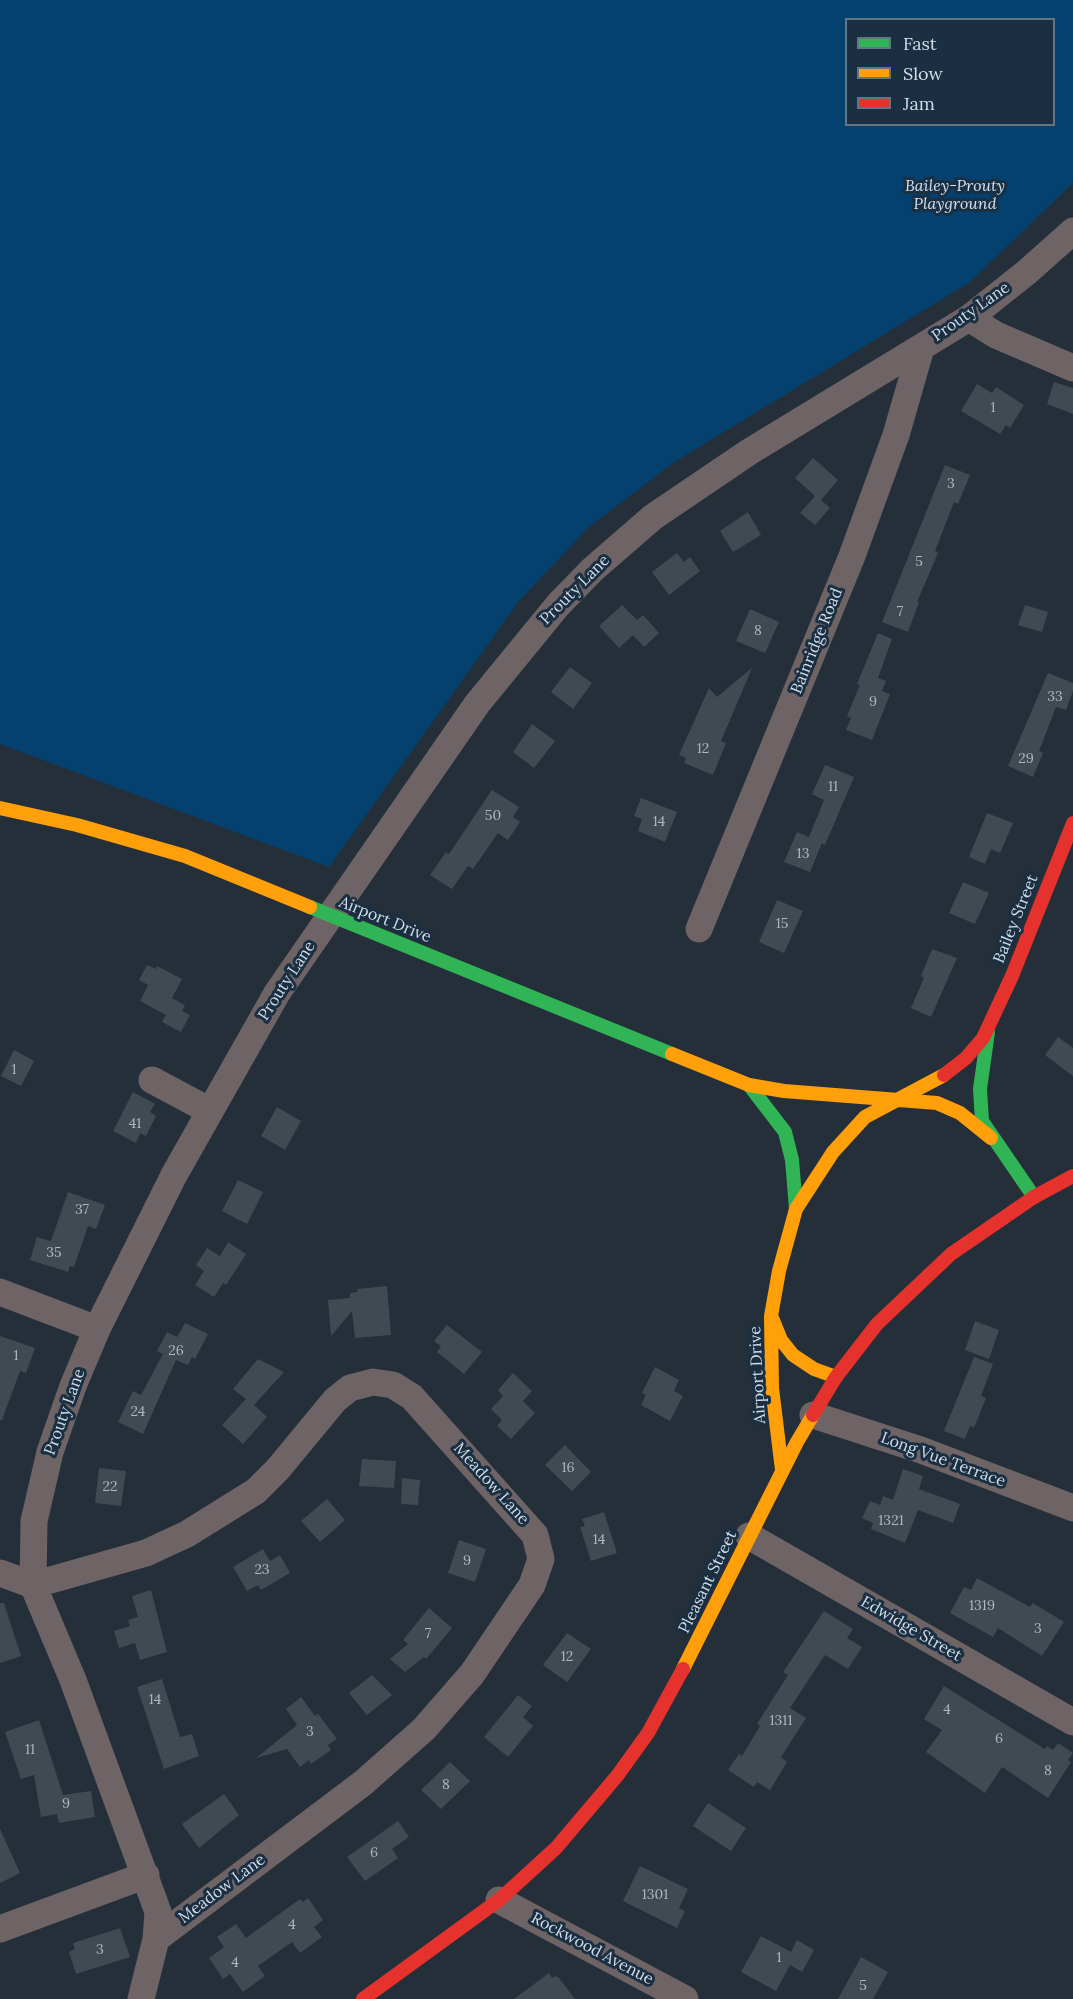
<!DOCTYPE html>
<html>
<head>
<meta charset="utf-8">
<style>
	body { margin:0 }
	#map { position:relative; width:1073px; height:1999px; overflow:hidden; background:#242f39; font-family:Lora,serif }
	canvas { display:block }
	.legend { position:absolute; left:845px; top:18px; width:210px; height:108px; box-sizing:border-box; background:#1b2f42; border:2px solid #637484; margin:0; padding:8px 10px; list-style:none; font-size:18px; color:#d0dce8 }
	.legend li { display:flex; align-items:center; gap:12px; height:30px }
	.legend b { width:30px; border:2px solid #637484 }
</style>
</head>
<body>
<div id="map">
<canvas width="1073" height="1999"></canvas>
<ul class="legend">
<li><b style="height:8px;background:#30b455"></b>Fast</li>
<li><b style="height:8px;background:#ff9f0a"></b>Slow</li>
<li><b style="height:8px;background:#e5322d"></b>Jam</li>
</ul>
</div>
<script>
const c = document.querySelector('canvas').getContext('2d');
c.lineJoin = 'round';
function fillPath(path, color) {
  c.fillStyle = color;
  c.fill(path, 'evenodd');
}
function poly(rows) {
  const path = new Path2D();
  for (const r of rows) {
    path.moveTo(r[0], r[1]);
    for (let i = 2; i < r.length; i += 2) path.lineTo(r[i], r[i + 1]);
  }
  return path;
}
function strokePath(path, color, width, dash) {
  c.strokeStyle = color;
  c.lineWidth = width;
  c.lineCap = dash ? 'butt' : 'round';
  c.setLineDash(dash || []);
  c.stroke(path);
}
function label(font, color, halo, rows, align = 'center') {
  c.font = font + ' Lora,serif';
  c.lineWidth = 6;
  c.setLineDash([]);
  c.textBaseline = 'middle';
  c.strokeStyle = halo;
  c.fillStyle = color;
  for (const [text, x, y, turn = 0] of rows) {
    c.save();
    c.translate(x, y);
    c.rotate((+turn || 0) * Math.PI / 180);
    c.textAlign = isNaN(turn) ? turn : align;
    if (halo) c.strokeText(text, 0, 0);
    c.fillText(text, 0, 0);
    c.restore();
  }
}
const green = poly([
	[0,0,1073,0,1073,183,970,282,673,463,589,527,519,601,329,867,0,744],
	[846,20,1054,20,1054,124,846,124]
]);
const building = poly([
	[1054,382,1073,388,1073,414,1047,404],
	[977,384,992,393,996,387,1024,405,1010,428,1006,425,1000,434,961,411],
	[813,458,838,480,821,500,830,508,815,525,800,513,815,496,795,478],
	[945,465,970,475,958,504,954,502,935,551,938,553,917,602,919,602,908,632,882,622],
	[748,512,761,535,733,552,720,531],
	[677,553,684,562,690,557,700,571,669,595,652,572],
	[622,605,637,620,643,615,659,633,644,647,633,635,619,648,599,626],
	[1025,605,1048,612,1042,632,1018,625],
	[750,609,779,622,765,653,736,641],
	[878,633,892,639,878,678,886,681,882,691,890,694,872,740,846,730,851,718,847,716,860,685,857,684],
	[570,667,592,683,573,709,551,692],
	[752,668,721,741,726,743,713,775,684,763,686,758,679,755,709,688,717,697],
	[1048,673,1073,683,1073,691,1066,710,1056,707,1039,751,1043,753,1033,777,1008,766],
	[532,724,555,741,534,768,513,752],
	[825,765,854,777,825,845,822,843,810,872,784,862,797,832,809,837,824,800,812,794],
	[492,790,519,807,513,817,520,822,508,840,498,833,473,869,468,866,452,889,430,875,446,852,449,854],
	[641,798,677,812,665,842,638,831,642,819,634,816],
	[987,813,1013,823,1000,853,991,849,985,864,969,857],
	[963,882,989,893,975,924,949,913],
	[777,900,803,911,784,953,759,942],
	[932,949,957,958,931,1017,911,1008,924,978,921,976],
	[147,965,156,969,157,966,182,979,172,998,185,1005,182,1011,190,1015,181,1032,162,1022,166,1015,140,1001,148,985,139,980],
	[1058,1037,1073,1048,1073,1076,1045,1055],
	[14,1050,34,1061,21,1086,1,1076],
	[133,1092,155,1104,150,1112,156,1116,146,1136,140,1133,136,1143,113,1131],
	[277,1107,301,1121,285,1150,261,1136],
	[238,1180,263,1192,247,1224,222,1211],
	[68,1192,105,1205,96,1229,88,1226,74,1267,70,1266,68,1272,30,1260,37,1237,51,1241],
	[228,1242,246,1254,226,1285,223,1283,214,1297,195,1285,204,1271,196,1265,207,1248,220,1256],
	[387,1286,391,1335,355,1338,352,1311,331,1336,328,1300,350,1298,350,1293,358,1292,357,1289],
	[975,1321,999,1330,989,1359,965,1350],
	[185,1323,208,1334,195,1359,192,1357,188,1365,176,1360,143,1434,118,1422,133,1391,141,1395,163,1354,157,1351,167,1332,177,1337],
	[447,1325,482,1352,464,1374,437,1352,441,1346,434,1341],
	[0,1336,35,1348,26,1373,20,1371,2,1420,0,1420],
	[974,1357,993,1364,981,1396,986,1398,974,1428,970,1426,965,1439,944,1431],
	[258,1359,284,1372,254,1405,267,1417,243,1444,222,1425,246,1399,233,1389],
	[655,1367,679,1380,674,1391,683,1396,670,1421,641,1405,646,1395,642,1393],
	[513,1373,532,1391,523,1401,535,1413,511,1439,497,1426,502,1420,491,1409,503,1396,498,1390],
	[565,1445,591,1472,572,1491,545,1465],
	[362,1459,396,1461,394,1488,359,1486],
	[99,1468,126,1471,121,1506,95,1503],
	[903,1469,923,1476,919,1489,960,1504,953,1523,918,1510,905,1543,871,1529,873,1523,862,1518,870,1501,880,1505,883,1496,893,1500],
	[402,1478,420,1480,418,1505,401,1504],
	[327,1499,345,1520,320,1542,301,1521],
	[604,1512,617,1553,591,1561,580,1527,585,1526,582,1519],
	[459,1540,486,1549,475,1582,448,1573],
	[263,1549,270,1561,280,1555,290,1573,261,1590,258,1585,247,1591,233,1567],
	[977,1578,1030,1607,1033,1603,1064,1622,1042,1656,998,1628,993,1637,950,1613,964,1587,971,1590],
	[151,1590,167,1652,140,1660,135,1643,119,1648,114,1631,130,1626,128,1620,138,1617,132,1596],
	[0,1603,4,1603,21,1656,0,1663],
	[429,1608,452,1628,426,1659,424,1657,405,1672,390,1659,408,1644,403,1640],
	[824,1611,853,1629,847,1638,862,1647,848,1669,825,1655,790,1708,806,1718,781,1757,787,1762,770,1790,757,1782,754,1787,728,1770,739,1754,742,1756,760,1726,757,1724,788,1675,783,1672],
	[567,1633,591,1649,567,1682,543,1665],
	[372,1675,392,1695,367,1715,349,1693],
	[162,1679,180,1737,192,1734,199,1756,164,1769,137,1687],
	[944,1686,1045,1749,1047,1746,1053,1750,1058,1743,1073,1753,1068,1760,1071,1762,1048,1798,1002,1767,985,1793,926,1752,942,1730,924,1719],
	[518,1695,532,1706,523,1717,533,1726,508,1757,484,1737],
	[301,1697,315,1716,318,1714,337,1739,328,1745,331,1750,311,1764,309,1760,300,1767,287,1749,256,1758,297,1725,286,1709],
	[39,1720,63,1795,91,1791,95,1817,59,1823,57,1814,41,1817,34,1775,21,1779,5,1732],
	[450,1762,470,1781,441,1809,421,1790],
	[224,1794,239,1815,199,1848,182,1824],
	[708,1803,746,1828,731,1851,693,1826],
	[398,1821,409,1837,392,1849,398,1858,365,1881,347,1857],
	[0,1829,20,1873,0,1883],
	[640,1866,688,1889,679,1908,685,1911,677,1928,623,1901],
	[308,1898,323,1920,314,1927,322,1937,300,1953,292,1942,258,1966,265,1976,243,1992,230,1974,223,1979,209,1958,224,1947,217,1937,236,1924,246,1938,300,1899,303,1902],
	[120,1928,130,1957,76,1974,69,1952,75,1949,73,1943],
	[761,1936,791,1952,797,1940,814,1950,802,1972,790,1965,776,1991,741,1972],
	[861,1957,888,1972,873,1999,838,1999],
	[549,1973,552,1978,556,1976,559,1978,575,1999,514,1999]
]);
const street = poly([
	[969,318,996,335,1073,368],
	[699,929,852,556,896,435,921,348],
	[152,1080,210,1111],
	[0,1292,97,1329],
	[813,1415,921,1450,1073,1508],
	[749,1536,1073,1722],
	[0,1573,33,1585,146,1553,187,1534,256,1491,278,1469,335,1400,350,1388,373,1382,393,1385,412,1397,535,1535,541,1559,532,1585,472,1674,424,1729,363,1783,156,1939],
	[499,1900,685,1999],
	[0,1929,146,1875],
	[141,1999,156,1939,158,1912,73,1680,33,1585,34,1521,50,1452,73,1386,97,1329,174,1175,277,993,477,704,558,605,592,570,653,517,749,452,969,318,1027,272,1073,231]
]);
const fast = poly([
	[310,907,672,1054],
	[988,1032,980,1089,982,1121,1034,1197],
	[749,1085,785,1132,792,1160,796,1209]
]);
const slow = poly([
	[0,808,77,825,185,856,310,907],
	[672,1054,749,1085,784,1091,937,1103,960,1113,991,1138],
	[772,1318,781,1340,793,1355,814,1369,836,1377],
	[782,1470,772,1388,771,1316,779,1271,796,1209,833,1152,865,1117,944,1075],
	[683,1669,797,1442,813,1415]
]);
const jam = poly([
	[944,1075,966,1058,983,1038,1012,976,1073,823],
	[813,1415,836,1377,877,1324,951,1254,1034,1197,1073,1176],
	[363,1999,499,1900,556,1848,617,1776,648,1733,683,1669]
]);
const numberNames = [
	["1",993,408],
	["3",951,484],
	["5",919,562],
	["7",900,612],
	["8",758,631],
	["33",1055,697],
	["9",873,702],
	["12",703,749],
	["29",1026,759],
	["11",833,787],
	["50",493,816],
	["14",659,822],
	["13",803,854],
	["15",782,924],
	["1",14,1070],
	["41",135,1124],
	["37",82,1210],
	["35",54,1253],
	["26",176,1351],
	["1",16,1356],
	["24",138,1412],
	["16",568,1468],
	["22",110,1487],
	["1321",891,1521],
	["14",599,1540],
	["9",467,1561],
	["23",262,1570],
	["1319",982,1606],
	["3",1038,1629],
	["7",428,1634],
	["12",567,1657],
	["14",155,1700],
	["4",947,1710],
	["1311",781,1721],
	["3",310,1732],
	["6",999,1739],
	["11",30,1750],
	["8",1048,1771],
	["8",446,1785],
	["9",66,1804],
	["6",374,1853],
	["1301",655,1895],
	["4",292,1925],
	["3",100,1950],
	["1",779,1958],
	["4",235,1963],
	["5",863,1986]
];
const parkNames = [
	["Bailey-Prouty",955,186],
	["Playground",955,204]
];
const streetNames = [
	["Prouty Lane",971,312,-35],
	["Prouty Lane",575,590,-45],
	["Bainridge Road",817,641,-68],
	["Bailey Street",1016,919,-68],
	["Airport Drive",385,920,22],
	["Prouty Lane",287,981,-57],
	["Airport Drive",758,1375,-93],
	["Prouty Lane",65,1412,-70],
	["Long Vue Terrace",943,1460,20],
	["Meadow Lane",491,1484,48],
	["Pleasant Street",708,1582,-64],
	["Edwidge Street",911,1629,30],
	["Meadow Lane",222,1889,-37],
	["Rockwood Avenue",592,1949,28]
];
fillPath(green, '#05416e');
fillPath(building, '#414a52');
strokePath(street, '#6e6365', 27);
strokePath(fast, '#30b455', 14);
strokePath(slow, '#ff9f0a', 14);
strokePath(jam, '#e5322d', 14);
label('14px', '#acb8c2', null, numberNames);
label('italic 16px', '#cfe0f2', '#1b2f42', parkNames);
label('16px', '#d0dce8', '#1b2f42', streetNames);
</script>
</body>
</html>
